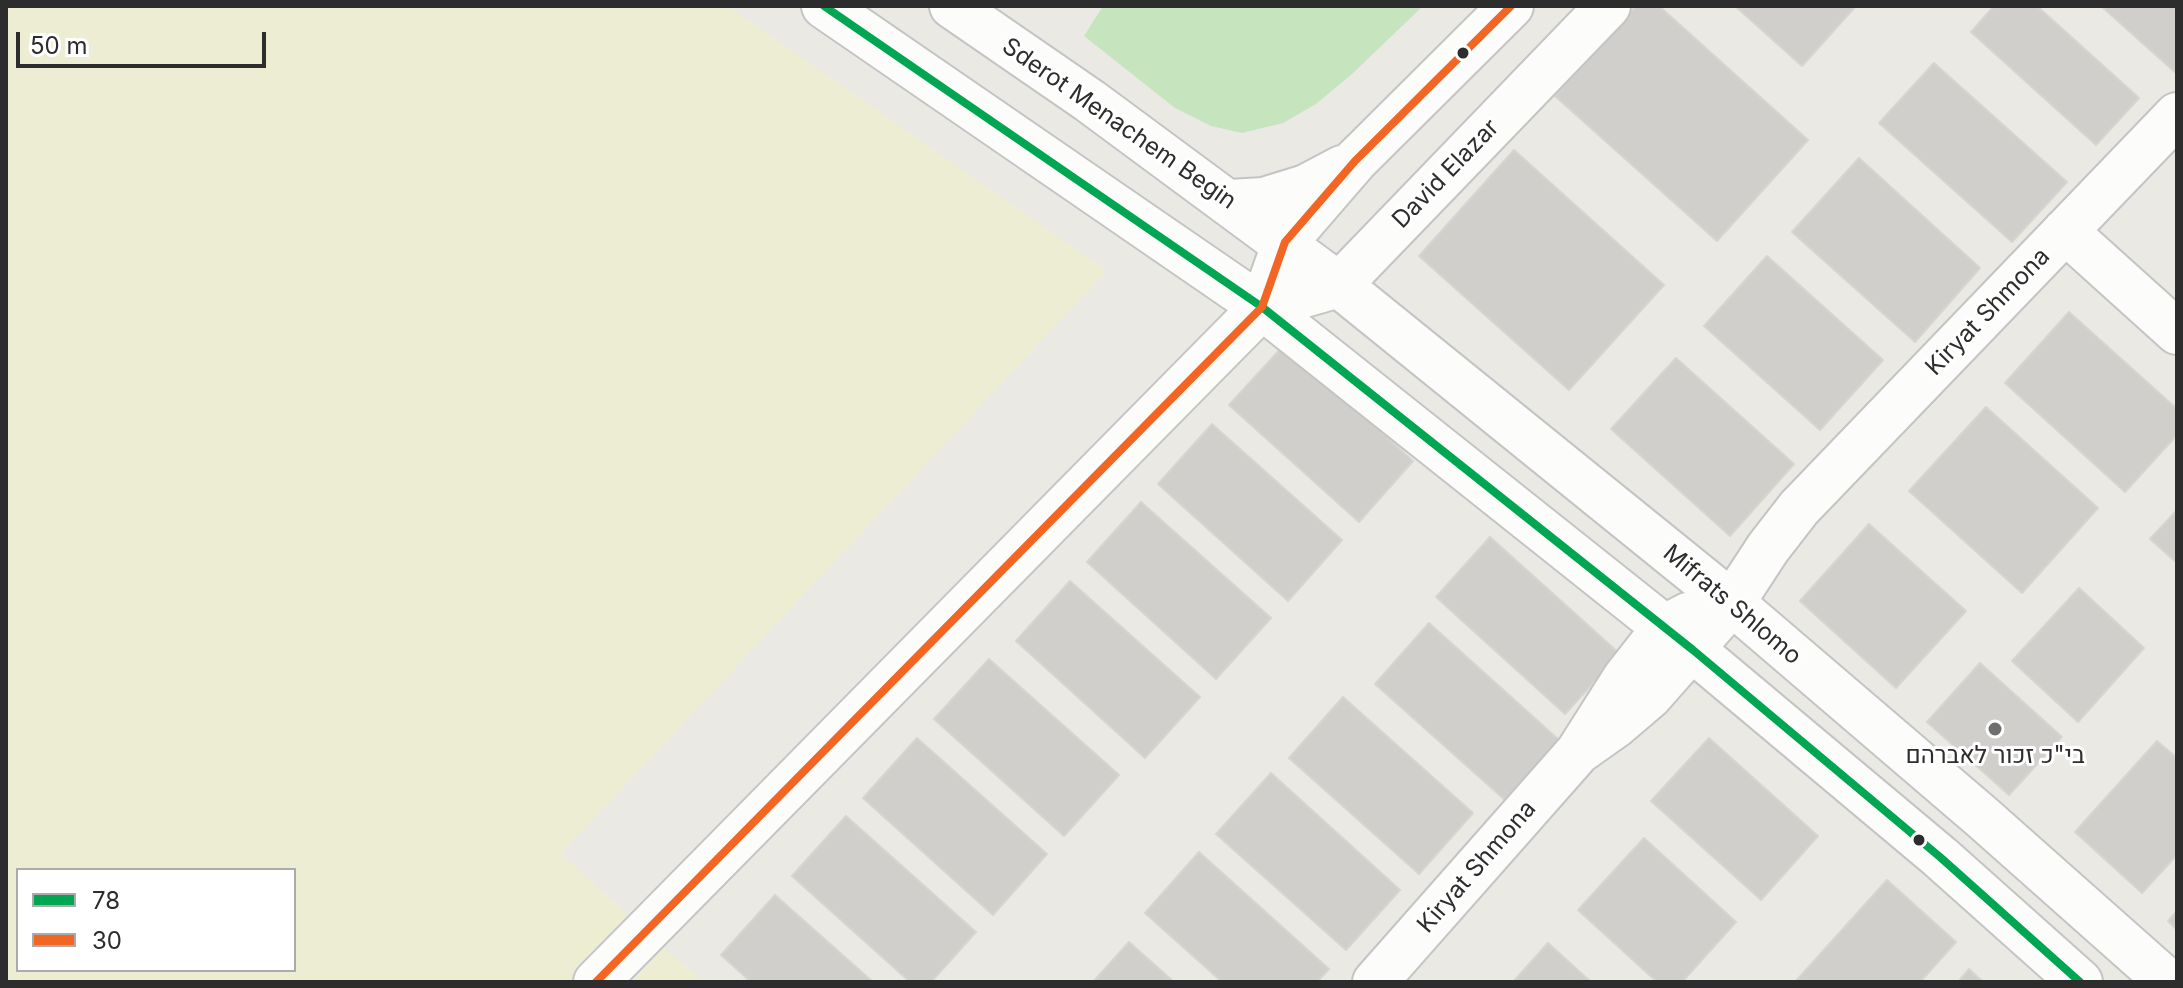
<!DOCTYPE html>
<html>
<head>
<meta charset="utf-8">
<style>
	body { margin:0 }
	#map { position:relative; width:2183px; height:988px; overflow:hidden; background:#eae9e4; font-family:Inter,sans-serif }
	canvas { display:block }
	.frame { position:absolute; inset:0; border:8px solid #2d2d2d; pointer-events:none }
	.legend { position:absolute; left:16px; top:868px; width:280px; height:104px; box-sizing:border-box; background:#fff; border:2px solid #ababab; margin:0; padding:10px 14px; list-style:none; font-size:24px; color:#2d2d2d }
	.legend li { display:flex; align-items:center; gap:16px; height:40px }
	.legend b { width:40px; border:2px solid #ababab }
	.scale { position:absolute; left:16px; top:32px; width:250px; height:36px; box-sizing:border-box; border:4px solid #2d2d2d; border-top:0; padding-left:10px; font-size:24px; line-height:28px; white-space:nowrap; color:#2d2d2d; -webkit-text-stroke:6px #fff; paint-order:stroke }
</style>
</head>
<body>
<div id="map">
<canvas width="2183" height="988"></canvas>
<div class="frame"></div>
<ul class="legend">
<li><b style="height:10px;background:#00a651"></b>78</li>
<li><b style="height:10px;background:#f26522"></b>30</li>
</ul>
<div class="scale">50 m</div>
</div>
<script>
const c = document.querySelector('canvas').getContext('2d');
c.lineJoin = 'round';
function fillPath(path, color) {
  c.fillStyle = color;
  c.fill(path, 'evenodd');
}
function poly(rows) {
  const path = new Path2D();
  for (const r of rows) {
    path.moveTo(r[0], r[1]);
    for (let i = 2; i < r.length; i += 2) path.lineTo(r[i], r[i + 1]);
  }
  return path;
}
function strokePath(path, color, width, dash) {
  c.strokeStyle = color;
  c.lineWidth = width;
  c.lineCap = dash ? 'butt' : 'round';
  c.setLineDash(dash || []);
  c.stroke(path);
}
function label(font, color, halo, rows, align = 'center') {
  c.font = font + ' Inter,Heebo,sans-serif';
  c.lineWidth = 6;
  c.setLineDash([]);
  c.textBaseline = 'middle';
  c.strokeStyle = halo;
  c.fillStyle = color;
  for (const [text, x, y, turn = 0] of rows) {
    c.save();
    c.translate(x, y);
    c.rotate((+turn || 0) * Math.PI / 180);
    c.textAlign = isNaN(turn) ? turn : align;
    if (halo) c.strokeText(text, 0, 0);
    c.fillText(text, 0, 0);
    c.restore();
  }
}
const green = poly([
	[1103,6,1423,6,1352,74,1316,104,1283,123,1242,133,1211,126,1175,108,1084,36]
]);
const sand = poly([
	[6,6,728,6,1107,271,561,854,703,982,6,982],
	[18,870,294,870,294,970,18,970]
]);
const building = poly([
	[1636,6,1659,6,1808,140,1717,241,1555,96,1636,6],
	[1735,6,1856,6,1802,66,1735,6],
	[1994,6,2037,6,2139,98,2096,145,1971,32,1994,6],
	[2101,6,2177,6,2177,74,2101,6],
	[1934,63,2067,182,2012,242,1879,123,1934,63],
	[1514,150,1664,285,1569,390,1419,256,1514,150],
	[1859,158,1980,268,1915,342,1792,232,1859,158],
	[1767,256,1883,360,1820,430,1704,326,1767,256],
	[2069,312,2177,409,2177,435,2125,492,2005,383,2069,312],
	[1284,345,1413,461,1359,522,1229,405,1284,345],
	[1676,358,1794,464,1730,536,1611,429,1676,358],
	[1986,407,2098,508,2022,593,1909,491,1986,407],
	[1212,424,1342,540,1288,601,1158,484,1212,424],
	[1141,502,1271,618,1216,679,1087,562,1141,502],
	[2177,510,2177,563,2150,539,2177,510],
	[1869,524,1966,611,1896,688,1800,601,1869,524],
	[1490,537,1620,654,1565,714,1436,597,1490,537],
	[1070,581,1200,697,1145,758,1016,641,1070,581],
	[2079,588,2144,648,2078,722,2012,661,2079,588],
	[1429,623,1559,740,1505,800,1375,684,1429,623],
	[989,659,1119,775,1064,836,934,719,989,659],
	[1980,663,2062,737,2009,795,1927,722,1980,663],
	[1343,697,1473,813,1419,874,1289,758,1343,697],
	[917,738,1047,854,993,915,863,798,917,738],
	[1709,738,1818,836,1761,900,1651,801,1709,738],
	[2157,741,2177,758,2177,855,2142,893,2075,832,2157,741],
	[1271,773,1400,890,1346,950,1216,834,1271,773],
	[846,816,976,932,931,982,910,982,792,876,846,816],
	[1644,838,1736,922,1682,982,1657,982,1578,910,1644,838],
	[1199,852,1329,969,1317,982,1222,982,1145,913,1199,852],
	[1887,880,1956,942,1920,982,1795,982,1887,880],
	[775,895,873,982,751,982,721,955,775,895],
	[2177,911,2177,930,2168,921,2177,911],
	[1129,942,1174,982,1093,982,1129,942],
	[1548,943,1591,982,1513,982,1548,943],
	[1969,969,1983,982,1958,982,1969,969]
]);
const minor = poly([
	[824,6,1262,307,1693,650,1940,857,2080,982],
	[952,6,1090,101,1339,285,1732,603,1982,817,2168,982],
	[1229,202,1264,200,1306,187,1342,168],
	[2065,231,2177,332],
	[1262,307,1339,285,1608,6],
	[1578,752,1616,725,1650,696,1732,603,1768,548,1799,508,2177,115],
	[596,982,1262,307,1285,242,1355,161,1511,6],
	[1375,982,1578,752,1625,678,1665,627,1688,615]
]);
const bus1 = poly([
	[824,6,1262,307,1693,650,1940,857,2080,982]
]);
const bus2 = poly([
	[596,982,1262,307,1285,242,1355,161,1511,6]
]);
const markers = [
	[1463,53,7,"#2d2d2d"],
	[1995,729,8,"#6f6f6d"],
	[1919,840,7,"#2d2d2d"]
];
const streetNames = [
	["Sderot Menachem Begin",1119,124,35],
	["David Elazar",1446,174,-46],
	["Kiryat Shmona",1988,312,-46],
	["Mifrats Shlomo",1732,605,40],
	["Kiryat Shmona",1477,867,-49]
];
const poiNames = [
	["בי\"כ זכור לאברהם",1995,756]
];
fillPath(green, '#c6e5be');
fillPath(sand, '#ededd3');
fillPath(building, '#d0cfcb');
strokePath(building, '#d6d5d0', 2);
strokePath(minor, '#c4c4c4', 48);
strokePath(minor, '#fcfcfb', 44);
strokePath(bus1, '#00a651', 8);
strokePath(bus2, '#f26522', 8);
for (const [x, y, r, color] of markers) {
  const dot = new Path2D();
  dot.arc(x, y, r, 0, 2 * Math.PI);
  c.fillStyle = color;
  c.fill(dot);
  strokePath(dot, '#fff', 3);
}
label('24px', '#2d2d2d', '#fff', streetNames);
label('24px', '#2d2d2d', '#fff', poiNames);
</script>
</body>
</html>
